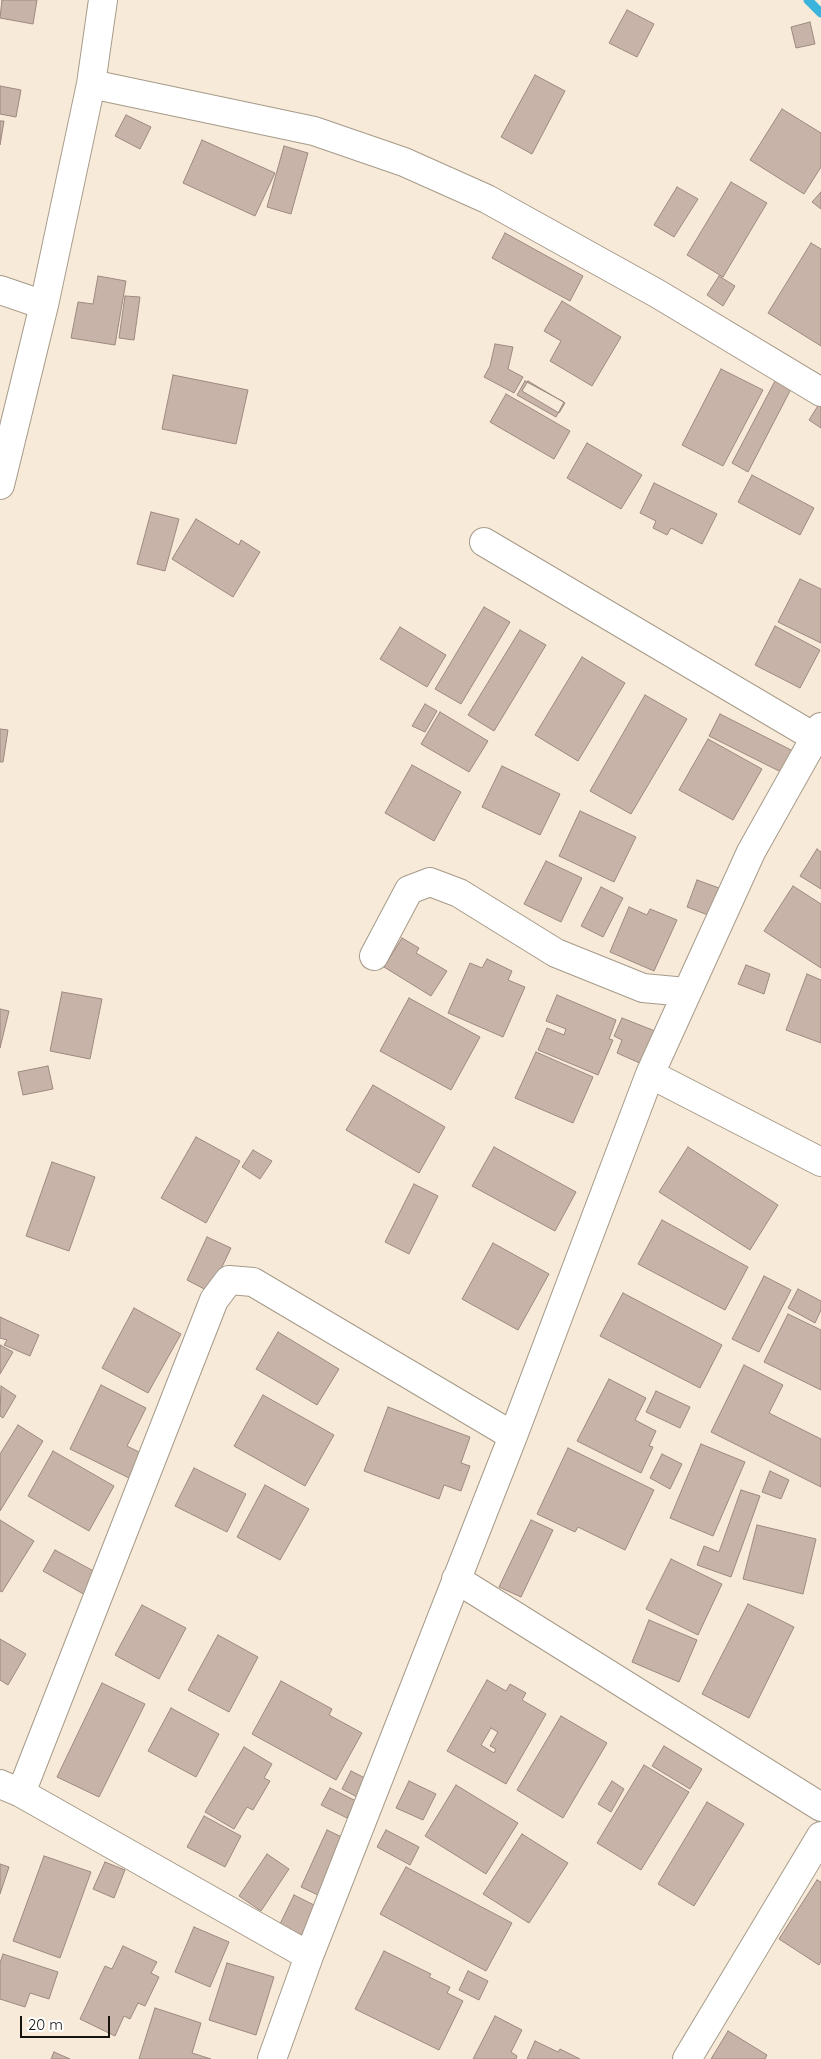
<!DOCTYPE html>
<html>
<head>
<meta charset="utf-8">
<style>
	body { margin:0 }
	#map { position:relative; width:821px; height:2059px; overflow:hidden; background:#f7ead8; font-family:Quicksand,sans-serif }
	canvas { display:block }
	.scale { position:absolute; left:20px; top:2016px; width:90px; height:22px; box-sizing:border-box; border:2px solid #16120c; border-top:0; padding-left:6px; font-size:15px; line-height:18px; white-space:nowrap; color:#16120c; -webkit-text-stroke:4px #fff; paint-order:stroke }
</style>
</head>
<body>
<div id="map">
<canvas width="821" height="2059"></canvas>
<div class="scale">20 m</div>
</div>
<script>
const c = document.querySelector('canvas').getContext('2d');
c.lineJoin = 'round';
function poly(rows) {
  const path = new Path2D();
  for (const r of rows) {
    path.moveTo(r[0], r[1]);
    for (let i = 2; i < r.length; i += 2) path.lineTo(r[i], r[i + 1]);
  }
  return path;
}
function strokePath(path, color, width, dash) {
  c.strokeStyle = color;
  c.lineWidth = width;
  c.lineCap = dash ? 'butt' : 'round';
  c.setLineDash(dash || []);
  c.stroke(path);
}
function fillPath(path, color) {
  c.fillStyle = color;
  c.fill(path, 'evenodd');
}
const stream = poly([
	[808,0,821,13]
]);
const building = poly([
	[2,0,37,0,33,24,0,18,2,0],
	[627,10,654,24,637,57,609,43,627,10],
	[810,22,815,44,796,48,791,27,810,22],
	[535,75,565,91,532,154,501,137,535,75],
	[0,86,21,90,16,117,0,114,0,86],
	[782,109,821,133,821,167,804,194,750,160,782,109],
	[126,115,151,127,140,149,115,136,126,115],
	[0,121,4,121,0,145,0,121],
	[202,140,275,173,255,216,183,183,202,140],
	[284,146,308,153,291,214,267,207,284,146],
	[731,182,767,203,723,277,687,255,731,182],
	[677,187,698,199,674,237,654,225,677,187],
	[821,192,821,209,812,202,821,192],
	[505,233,583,276,570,301,492,258,505,233],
	[811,243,821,249,821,346,768,313,811,243],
	[98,276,126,281,115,345,71,338,78,302,93,304,98,276],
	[719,276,735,286,723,306,707,295,719,276],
	[125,296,140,297,134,340,119,338,125,296],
	[562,301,621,337,592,386,550,361,561,341,544,331,562,301],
	[495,344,513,347,508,369,523,377,514,393,484,377,490,366,495,344],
	[721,369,763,390,723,466,682,445,721,369],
	[173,375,248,390,236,444,162,429,173,375],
	[525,381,564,402,556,417,517,395,525,381],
	[528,381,565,403,559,413,522,391,528,381],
	[775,381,791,389,748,472,732,463,775,381],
	[506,394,570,431,554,459,490,422,506,394],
	[821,401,821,428,809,420,821,401],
	[587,443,642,475,621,509,567,478,587,443],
	[752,475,814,508,800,535,738,502,752,475],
	[654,483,717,514,702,544,671,528,667,535,653,528,656,521,640,513,654,483],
	[151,512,179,519,165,571,137,564,151,512],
	[196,519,239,545,241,540,260,552,233,597,172,559,196,519],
	[800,579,821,589,821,643,778,622,800,579],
	[484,607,510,622,461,704,435,689,484,607],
	[775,626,820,650,800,688,755,665,775,626],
	[400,627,446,655,427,687,380,659,400,627],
	[520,630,546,645,494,731,468,715,520,630],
	[582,657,625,683,578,761,535,735,582,657],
	[645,695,687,719,631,814,590,791,645,695],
	[425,704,437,711,425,732,412,726,425,704],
	[440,712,488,741,469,772,421,744,440,712],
	[720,714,793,751,783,773,709,736,720,714],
	[0,729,8,730,3,762,0,762,0,729],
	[708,739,762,769,733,820,679,790,708,739],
	[412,765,461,792,434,841,385,813,412,765],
	[502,766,560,794,540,835,482,807,502,766],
	[580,811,636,837,614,882,559,856,580,811],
	[817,849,821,852,821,889,800,876,817,849],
	[546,861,582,878,561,922,524,904,546,861],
	[697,880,719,888,708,915,687,907,697,880],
	[793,886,821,904,821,968,764,931,793,886],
	[601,887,623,898,603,937,581,926,601,887],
	[629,907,647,915,650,909,677,920,654,971,610,952,629,907],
	[402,938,419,948,416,953,447,971,431,996,384,967,402,938],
	[487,959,512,971,508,980,525,987,503,1037,448,1013,470,963,482,968,487,959],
	[746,965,770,974,764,994,738,984,746,965],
	[807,974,821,980,821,1043,786,1030,807,974],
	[62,992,102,999,90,1059,50,1051,62,992],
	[557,995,616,1020,609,1039,613,1040,598,1075,538,1050,547,1028,564,1035,566,1029,546,1021,557,995],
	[409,998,480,1037,451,1090,380,1051,409,998],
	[0,1009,9,1011,0,1048,0,1009],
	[622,1018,655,1031,642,1064,617,1053,622,1040,614,1036,622,1018],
	[536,1052,593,1077,573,1123,515,1098,536,1052],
	[48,1066,53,1089,23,1095,18,1072,48,1066],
	[373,1085,445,1127,419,1173,346,1130,373,1085],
	[196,1137,240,1161,206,1223,161,1198,196,1137],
	[494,1147,576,1192,555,1231,472,1186,494,1147],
	[688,1147,778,1205,750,1250,659,1192,688,1147],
	[253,1150,272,1161,260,1179,242,1167,253,1150],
	[52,1162,95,1177,69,1251,26,1236,52,1162],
	[414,1184,438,1196,409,1254,385,1242,414,1184],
	[662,1220,748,1267,725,1310,638,1264,662,1220],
	[207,1237,231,1248,210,1292,187,1280,207,1237],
	[493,1243,549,1274,518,1330,462,1299,493,1243],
	[764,1276,791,1290,759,1352,732,1339,764,1276],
	[798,1289,821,1301,821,1310,815,1323,788,1308,798,1289],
	[623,1293,722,1345,700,1388,600,1336,623,1293],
	[134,1308,181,1334,148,1393,102,1368,134,1308],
	[788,1314,821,1330,821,1390,764,1362,788,1314],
	[0,1317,39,1335,30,1356,4,1345,7,1340,0,1338,0,1317],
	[278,1332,339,1369,317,1405,256,1369,278,1332],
	[0,1345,13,1352,0,1374,0,1345],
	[744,1365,783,1385,769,1413,821,1439,821,1487,711,1432,744,1365],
	[609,1379,646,1398,635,1420,656,1431,649,1446,653,1447,641,1473,577,1441,609,1379],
	[101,1385,146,1408,127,1446,141,1453,129,1478,70,1449,101,1385],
	[1,1386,16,1396,3,1418,0,1416,1,1386],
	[656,1391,690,1407,680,1428,646,1412,656,1391],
	[263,1395,334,1435,305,1486,234,1446,263,1395],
	[388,1407,470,1437,461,1463,470,1466,461,1491,444,1485,439,1499,364,1471,388,1407],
	[18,1425,43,1441,0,1511,0,1454,18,1425],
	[701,1444,745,1462,713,1536,670,1518,701,1444],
	[568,1448,654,1490,625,1550,578,1527,575,1532,537,1514,568,1448],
	[53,1451,114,1486,89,1531,28,1496,53,1451],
	[662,1454,682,1464,670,1489,650,1478,662,1454],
	[194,1468,246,1494,227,1532,175,1506,194,1468],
	[770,1471,789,1480,781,1499,762,1492,770,1471],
	[265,1485,309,1509,280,1560,237,1537,265,1485],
	[741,1490,760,1496,731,1577,697,1565,704,1546,719,1552,741,1490],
	[0,1520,34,1541,2,1592,0,1591,0,1520],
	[531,1520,553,1530,521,1597,499,1587,531,1520],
	[757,1525,816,1539,803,1594,743,1579,757,1525],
	[55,1550,99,1574,87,1596,43,1571,55,1550],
	[671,1559,722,1584,698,1635,646,1609,671,1559],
	[748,1604,794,1627,749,1718,702,1694,748,1604],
	[142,1605,186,1628,159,1679,115,1655,142,1605],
	[649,1620,697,1640,679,1682,632,1662,649,1620],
	[218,1635,258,1657,229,1712,188,1690,218,1635],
	[0,1639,26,1654,8,1685,0,1680,0,1639],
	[487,1680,506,1691,510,1684,526,1693,522,1700,546,1714,506,1784,447,1751,487,1680],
	[491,1728,498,1732,490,1746,496,1749,494,1753,481,1745,491,1728],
	[281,1681,332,1709,329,1715,362,1733,336,1780,252,1734,281,1681],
	[102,1683,145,1704,99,1797,57,1777,102,1683],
	[171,1708,219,1734,196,1777,148,1751,171,1708],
	[561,1716,607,1743,563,1818,517,1790,561,1716],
	[664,1746,702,1769,690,1789,652,1766,664,1746],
	[244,1747,272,1764,264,1778,270,1781,253,1810,247,1807,234,1829,205,1812,244,1747],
	[644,1765,689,1792,641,1870,597,1843,644,1765],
	[351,1771,365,1778,357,1797,342,1789,351,1771],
	[409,1781,436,1794,423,1820,396,1808,409,1781],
	[612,1781,624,1789,611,1812,598,1804,612,1781],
	[456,1785,518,1823,486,1874,425,1836,456,1785],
	[330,1788,356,1801,347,1818,321,1805,330,1788],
	[707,1802,744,1824,694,1906,658,1884,707,1802],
	[204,1816,241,1836,225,1867,187,1847,204,1816],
	[327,1830,346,1839,320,1896,301,1887,327,1830],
	[386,1830,419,1847,410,1865,377,1847,386,1830],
	[522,1834,568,1863,529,1923,483,1894,522,1834],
	[267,1854,289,1869,261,1911,239,1896,267,1854],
	[44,1856,91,1872,60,1958,13,1941,44,1856],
	[105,1862,125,1870,114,1898,93,1889,105,1862],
	[0,1864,9,1867,0,1894,0,1864],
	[406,1867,512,1923,486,1971,380,1914,406,1867],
	[817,1880,821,1882,821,1961,819,1965,779,1939,817,1880],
	[294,1895,318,1907,303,1936,280,1924,294,1895],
	[194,1927,229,1942,210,1987,175,1972,194,1927],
	[123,1946,157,1962,151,1973,159,1977,145,2006,138,2003,130,2019,124,2016,115,2036,80,2019,105,1966,112,1969,123,1946],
	[384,1951,431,1974,429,1977,450,1987,447,1993,463,2001,439,2050,355,2009,384,1951],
	[3,1954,58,1972,49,1999,30,1993,25,2007,0,1999,0,1963,3,1954],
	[227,1963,274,1977,256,2035,209,2020,227,1963],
	[468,1971,488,1981,479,2000,459,1990,468,1971],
	[155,2008,201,2023,192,2053,211,2059,139,2059,155,2008],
	[495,2016,522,2030,511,2052,517,2056,516,2059,473,2059,495,2016],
	[728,2031,767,2055,765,2059,711,2059,728,2031],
	[535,2041,558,2052,560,2049,580,2059,527,2059,535,2041],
	[54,2052,70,2059,51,2059,54,2052]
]);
const street = poly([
	[91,84,314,131,404,162,487,199,658,294,821,392],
	[0,290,44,305],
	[0,485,44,305,91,84,103,0],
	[484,542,816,738],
	[374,956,409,890,430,882,459,893,556,953,643,988,686,992],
	[650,1074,821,1162],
	[456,1579,821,1807],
	[0,1784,21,1793,309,1956],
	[21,1793,214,1300,229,1280,253,1282,513,1436],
	[272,2059,309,1956,513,1436,650,1074,751,852,821,727],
	[687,2059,821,1836]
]);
strokePath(stream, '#3ab4db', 9);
fillPath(building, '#c8b3a9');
strokePath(building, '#9d8980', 1);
strokePath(street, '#a69a89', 30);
strokePath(street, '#fff', 28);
</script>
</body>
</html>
